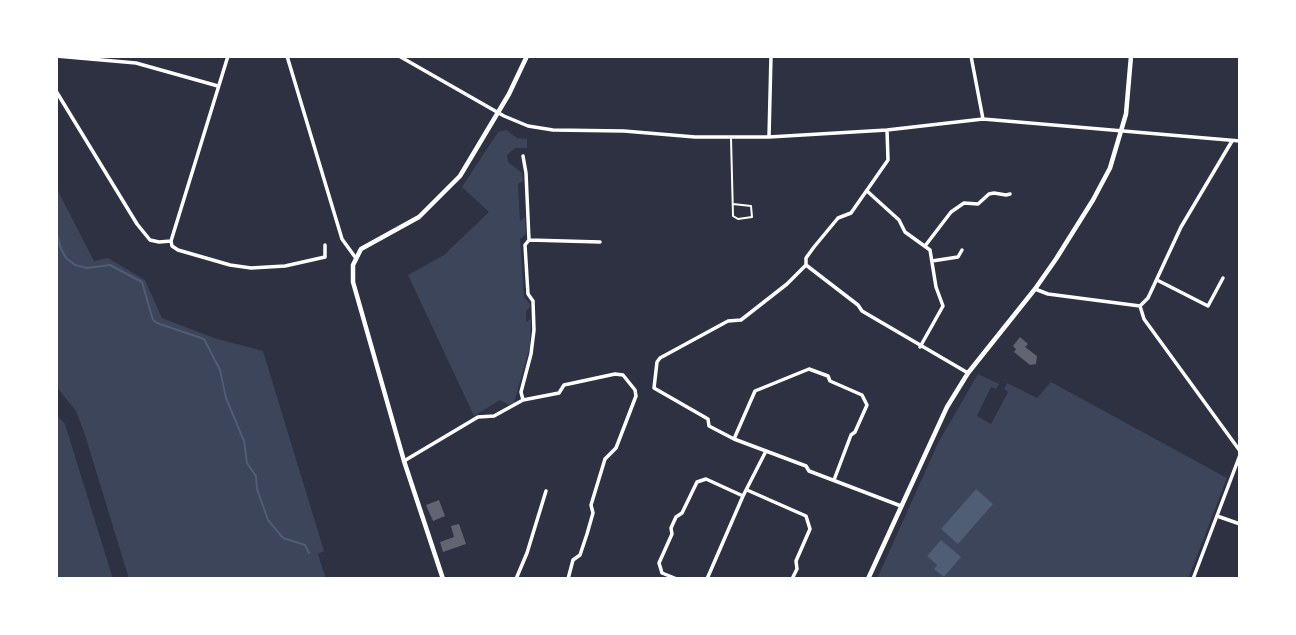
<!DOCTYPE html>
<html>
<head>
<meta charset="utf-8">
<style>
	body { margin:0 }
	#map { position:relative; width:1296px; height:635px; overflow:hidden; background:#2d3142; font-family:Ubuntu,sans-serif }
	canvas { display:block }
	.frame { position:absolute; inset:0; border:58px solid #fff; pointer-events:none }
</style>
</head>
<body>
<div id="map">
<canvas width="1296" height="635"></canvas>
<div class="frame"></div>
</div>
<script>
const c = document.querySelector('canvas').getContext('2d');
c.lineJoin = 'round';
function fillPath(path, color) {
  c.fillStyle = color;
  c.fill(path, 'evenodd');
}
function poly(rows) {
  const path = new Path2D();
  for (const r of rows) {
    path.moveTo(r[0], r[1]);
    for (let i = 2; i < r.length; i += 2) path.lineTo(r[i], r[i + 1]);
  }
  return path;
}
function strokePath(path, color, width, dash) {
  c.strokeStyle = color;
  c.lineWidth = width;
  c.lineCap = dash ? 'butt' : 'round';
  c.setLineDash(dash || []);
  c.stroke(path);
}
const green = poly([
	[506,130,517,138,527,139,527,148,515,148,507,155,508,162,522,173,523,181,518,184,520,221,525,217,526,234,520,239,524,297,530,304,530,307,526,311,526,322,531,319,530,346,514,403,509,405,500,400,474,416,408,275,444,255,489,212,462,187,498,132],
	[56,187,94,261,108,258,145,280,162,318,214,338,263,351,324,551,318,554,326,579,129,579,85,435,76,411,56,386],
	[978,374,999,384,996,389,991,387,977,416,991,424,1008,392,1004,389,1007,383,1037,398,1051,382,1227,478,1188,579,877,579,938,443],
	[56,414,65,424,113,579,56,579]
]);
const water = poly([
	[976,489,993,504,958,544,941,529],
	[941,540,961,557,944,577,934,569,937,565,927,556]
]);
const stream = poly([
	[56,231,61,249,66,258,75,265,87,268,110,265,142,282,153,320,157,323,204,339,220,370,226,398,244,441,247,463,256,476,257,489,268,520,283,538,305,545,309,553]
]);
const building = poly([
	[1020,337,1028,344,1025,347,1037,356,1036,364,1030,365,1014,352,1016,349,1013,346],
	[439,500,445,516,433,521,426,505],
	[459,524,466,544,443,552,440,542,454,537,451,526]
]);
const service = poly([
	[731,138,733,216,738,219,752,217,751,206,733,204]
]);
const minor = poly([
	[56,56,136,63,218,86],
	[287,56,342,239,355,257],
	[399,56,504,116,528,126,553,130,624,131,695,137,769,137,887,130,983,119,1240,141],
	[971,56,983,119],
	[56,91,137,224,150,240,159,242,171,241,172,246,178,250,230,265,251,268,285,266,325,257,325,245],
	[887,130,888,160,851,213,838,218,814,247,806,258,806,265,787,284,741,320,728,321,660,358,657,362,654,388,708,419,709,426,734,439,806,466,809,471,901,506],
	[769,137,771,56],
	[867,191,899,220,905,232,930,250,936,287,943,306,920,347],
	[529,240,600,242],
	[171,241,228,56],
	[925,246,951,212,964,203,978,204,989,194,994,193,1006,195,1010,194],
	[932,261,958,257,962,250],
	[806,265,858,305,862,311,968,373],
	[1157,280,1208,306,1223,278],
	[1035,289,1048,294,1140,306],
	[1140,306,1148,298,1181,227,1232,141],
	[1140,306,1144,319,1240,451],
	[523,400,521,392,531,354,534,330,533,301,528,294,527,278,525,245,529,240,526,173,523,156],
	[734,439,755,391,809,369,828,376,830,381,862,395,867,405,855,432,851,435,834,480],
	[404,461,478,417,494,416,523,400,559,393,564,385,615,374,623,375,635,390,636,396,616,448,605,459,591,505,593,513,587,534,580,555,573,560,568,579],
	[747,490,806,516,810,529,796,561,797,569,792,579],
	[1217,516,1240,524],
	[516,579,527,553,546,491],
	[677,579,662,573,659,563,672,534,671,528,676,517,682,513,697,482,706,479,743,496],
	[707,579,743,496,766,451],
	[1193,579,1240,455]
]);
const tertiary = poly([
	[868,579,947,407,968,373,1035,289,1056,259,1093,200,1110,168,1126,114,1131,56]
]);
const secondary = poly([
	[443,579,404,461,353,282,353,265,361,249,419,217,460,176,509,94,527,56]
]);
fillPath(green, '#3c4559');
fillPath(water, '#4f5d75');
strokePath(stream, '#4f5d75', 2);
fillPath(building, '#626471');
strokePath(service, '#fff', 2);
strokePath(minor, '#fff', 3.5);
strokePath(tertiary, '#fff', 4.5);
strokePath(secondary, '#fff', 4.5);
</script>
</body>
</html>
